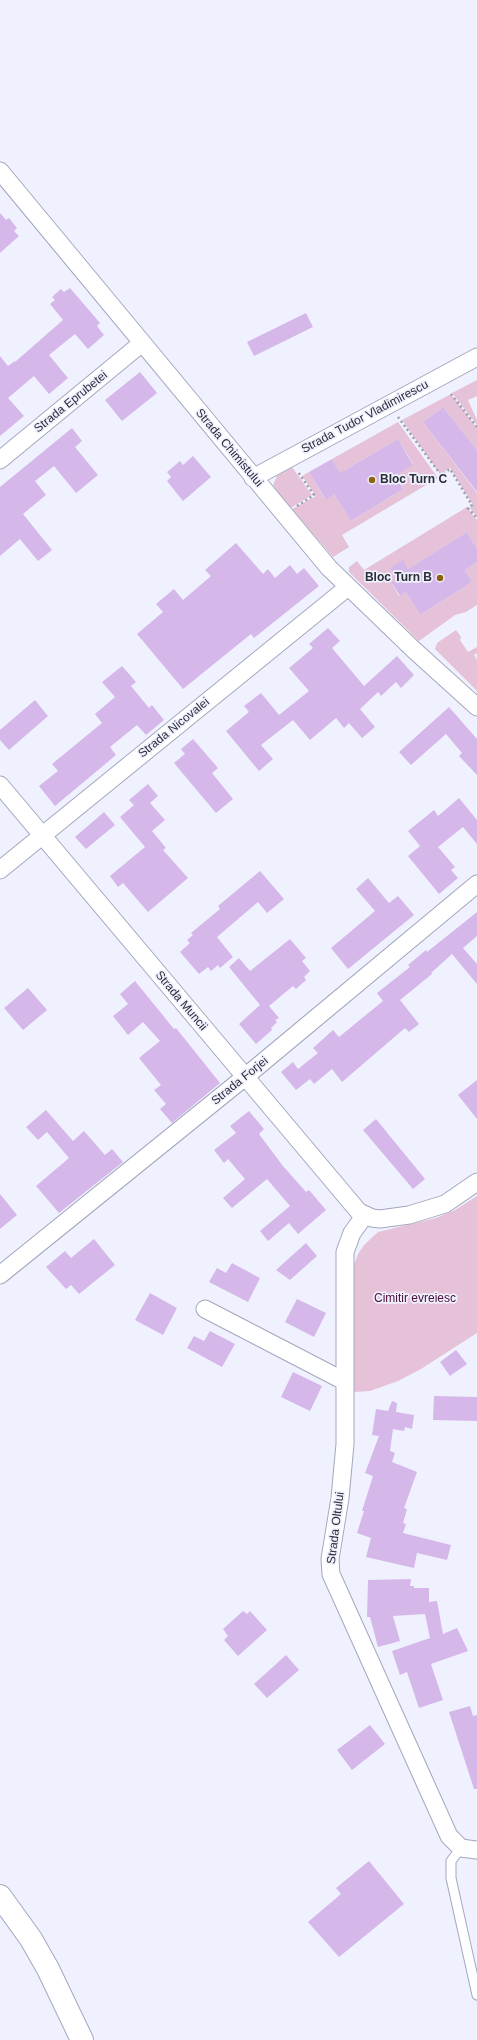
<!DOCTYPE html>
<html>
<head>
<meta charset="utf-8">
<style>
	body { margin:0 }
	canvas { display:block; background:#eff1ff }
</style>
</head>
<body>
<canvas width="477" height="2040"></canvas>
<script>
const c = document.querySelector('canvas').getContext('2d');
c.lineJoin = 'round';
function fillPath(path, color) {
  c.fillStyle = color;
  c.fill(path, 'evenodd');
}
function poly(rows) {
  const path = new Path2D();
  for (const r of rows) {
    path.moveTo(r[0], r[1]);
    for (let i = 2; i < r.length; i += 2) path.lineTo(r[i], r[i + 1]);
  }
  return path;
}
function strokePath(path, color, width, dash) {
  c.strokeStyle = color;
  c.lineWidth = width;
  c.lineCap = dash ? 'butt' : 'round';
  c.setLineDash(dash || []);
  c.stroke(path);
}
function label(font, color, halo, rows, align = 'center') {
  c.font = font + ' Helvetica,sans-serif';
  c.lineWidth = 3.5;
  c.setLineDash([]);
  c.textBaseline = 'middle';
  c.strokeStyle = halo;
  c.fillStyle = color;
  for (const [text, x, y, turn = 0] of rows) {
    c.save();
    c.translate(x, y);
    c.rotate((+turn || 0) * Math.PI / 180);
    c.textAlign = isNaN(turn) ? turn : align;
    if (halo) c.strokeText(text, 0, 0);
    c.fillText(text, 0, 0);
    c.restore();
  }
}
const green = poly([
	[477,380,477,396,468,400,477,420,477,425,452,393],
	[451,394,477,428,477,450,443,407,423,422,477,493,477,517,470,508,473,505,450,468,440,474,402,420],
	[398,422,438,478,342,535,349,547,333,557,292,509,316,496,302,476,309,472,325,499,334,494,351,521,403,489,395,476,413,464,398,439,345,470,345,482,332,459],
	[292,467,312,495,289,509,273,485,277,476],
	[467,507,477,520,477,549,467,532,413,566,409,571,403,561,390,568,396,579,391,582,399,596,406,592,420,615,472,582,465,570,477,562,477,605,466,612,455,615,419,641,349,572,349,567,357,561,364,570],
	[456,630,461,637,460,640,468,652,477,647,477,653,474,655,477,660,477,691,435,649,437,643],
	[477,1196,477,1333,421,1369,398,1381,370,1391,354,1392,354,1265,358,1254,364,1245,378,1232,436,1218,455,1210]
]);
const building = poly([
	[0,213,6,220,9,218,17,228,14,231,19,236,0,253],
	[70,288,100,323,97,326,104,335,88,349,75,334,49,355,68,378,49,394,34,376,8,398,24,416,0,436,0,356,8,366,15,361,15,362,63,320,50,304,55,300,52,297,61,289,64,292],
	[306,313,313,327,254,356,247,342],
	[140,372,157,393,122,421,105,400],
	[443,407,477,450,477,492,423,422],
	[72,428,82,441,75,447,98,475,76,493,54,466,35,481,46,495,23,514,52,550,38,561,20,539,0,556,0,487],
	[398,439,413,465,395,476,403,489,351,521,334,494,326,500,309,472,332,459,340,473],
	[193,456,211,477,183,501,167,481,171,477,167,472,180,461,183,465],
	[467,532,477,549,477,562,465,570,472,582,420,615,406,592,400,596,391,582,396,579,390,568,403,560,408,569],
	[236,543,263,574,268,569,275,578,290,565,297,574,304,568,319,586,254,638,251,634,183,689,137,634,163,612,156,604,174,589,183,600,211,576,205,570],
	[328,628,340,641,332,648,364,686,397,656,414,675,401,688,396,682,381,696,378,692,360,709,375,727,362,738,349,723,344,728,336,718,310,740,293,720,261,745,273,759,259,771,226,731,249,712,244,706,261,693,279,715,309,691,289,668,313,648,309,644],
	[122,666,136,682,131,686,149,708,152,705,164,720,146,735,137,725,110,747,116,755,55,806,39,786,58,771,52,764,102,723,95,714,115,697,102,682],
	[35,700,48,716,9,750,0,740,0,730],
	[449,707,477,739,477,775,459,756,462,753,446,734,411,765,399,752],
	[193,739,218,768,212,773,233,799,216,813,174,763,185,754,181,749],
	[148,784,158,796,150,803,165,820,152,831,166,848,163,850,188,878,148,912,123,883,118,887,110,876,145,847,120,817,134,805,129,800],
	[459,798,477,820,477,844,463,827,438,847,455,867,451,870,458,878,439,894,408,856,420,846,408,831,434,810,438,816],
	[104,812,115,825,86,849,75,837],
	[260,871,284,899,267,913,258,902,217,937,233,957,220,968,218,965,211,971,208,967,199,974,180,952,190,943,187,940,193,935,191,933,220,909,218,906],
	[368,878,389,903,398,896,414,915,348,969,331,948,375,911,356,889],
	[477,912,477,936,463,948,477,964,477,984,452,954,431,973,432,974,400,1000,419,1024,409,1032,405,1028,342,1082,332,1069,314,1084,310,1079,296,1090,281,1072,293,1062,298,1069,318,1053,313,1048,333,1030,339,1037,383,1001,377,993,410,967,408,965,426,950,427,952],
	[290,939,306,958,302,961,310,971,304,977,306,980,296,989,293,986,269,1006,279,1018,275,1020,277,1022,271,1028,272,1030,256,1044,239,1024,260,1005,229,967,239,958,250,971],
	[135,981,174,1029,176,1028,220,1083,172,1123,160,1109,166,1104,154,1090,161,1085,139,1058,160,1041,143,1022,128,1035,113,1016,128,1004,120,994],
	[28,988,47,1010,23,1030,4,1008],
	[477,1080,477,1119,458,1095],
	[46,1110,73,1141,84,1131,105,1155,112,1149,123,1162,59,1213,36,1186,69,1158,47,1132,38,1140,26,1127],
	[249,1111,264,1129,259,1134,283,1166,306,1192,309,1190,326,1210,298,1234,289,1223,268,1241,260,1231,290,1206,267,1179,232,1208,223,1198,245,1179,228,1159,224,1163,214,1150,236,1133,230,1126],
	[376,1119,425,1179,413,1189,363,1130],
	[0,1194,17,1215,0,1229],
	[94,1239,115,1265,79,1294,71,1285,66,1289,46,1267,65,1251,71,1258],
	[306,1243,317,1256,290,1280,276,1270],
	[232,1263,260,1278,248,1302,209,1282,217,1268,226,1273],
	[150,1293,177,1308,163,1335,135,1320],
	[297,1299,326,1313,314,1337,285,1322],
	[210,1331,235,1344,222,1367,187,1348,194,1336,204,1341],
	[456,1350,467,1364,450,1376,440,1362],
	[293,1372,322,1386,310,1411,281,1397],
	[434,1396,477,1397,477,1421,433,1420],
	[392,1401,397,1403,396,1412,414,1415,412,1429,405,1427,404,1431,393,1429,390,1451,395,1453,392,1462,417,1472,404,1508,407,1509,403,1523,406,1524,403,1533,451,1545,447,1560,417,1553,414,1568,366,1557,371,1538,357,1533,364,1511,362,1511,373,1476,365,1473,379,1436,372,1435,376,1409,388,1411],
	[411,1579,410,1586,414,1586,414,1588,429,1588,429,1602,437,1601,443,1634,457,1628,468,1651,431,1664,443,1700,419,1708,407,1672,400,1675,392,1651,430,1638,425,1614,393,1616,400,1641,378,1647,370,1617,367,1617,368,1580],
	[243,1611,247,1614,250,1611,267,1630,238,1656,224,1640,228,1636,223,1629],
	[286,1655,299,1670,267,1698,254,1684],
	[470,1706,473,1716,477,1715,477,1789,474,1789,449,1712],
	[370,1725,385,1744,352,1770,337,1750],
	[369,1861,404,1904,339,1957,308,1922,341,1894,336,1888]
]);
const path = poly([
	[451,394,477,427],
	[398,417,441,475,450,469,472,505,468,508,477,518],
	[297,506,314,495,298,472]
]);
const service = poly([
	[461,1848,451,1861,451,1878,477,1995]
]);
const minor = poly([
	[0,171,329,568,414,650,477,707],
	[0,460,142,343],
	[253,478,477,357],
	[0,785,359,1212,372,1218,380,1219,409,1215,445,1204,477,1182],
	[0,870,348,587],
	[365,1215,352,1233,345,1252,345,1444,340,1498,330,1559,331,1574,449,1836,461,1848,477,1850],
	[0,1275,245,1077,477,884],
	[205,1309,344,1381]
]);
const trunk = poly([
	[0,1896,31,1939,48,1969,82,2040]
]);
const markers = [
	[372,480,4,"#90620d"],
	[440,578,4,"#90620d"]
];
const streetNames = [
	["Strada Eprubetei",71,402,-39],
	["Strada Tudor Vladimirescu",365,417,-28],
	["Strada Chimistului",229,448,50],
	["Strada Nicovalei",174,728,-39],
	["Strada Muncii",181,1001,50],
	["Strada Forjei",240,1081,-39],
	["Strada Oltului",336,1528,-83]
];
const poiNames = [
	["Bloc Turn C",380,480],
	["Bloc Turn B",432,578,"right"]
];
const parkNames = [
	["Cimitir evreiesc",415,1299]
];
fillPath(green, '#e5c2d7');
fillPath(building, '#d5b7e9');
strokePath(service, '#a4a7bd', 11);
strokePath(minor, '#a4a7bd', 19);
strokePath(trunk, '#a4a7bd', 24);
strokePath(path, '#9b9da9', 2.5, [2, 3]);
strokePath(service, '#fff', 9);
strokePath(minor, '#fff', 17);
strokePath(trunk, '#fff', 22);
for (const [x, y, r, color] of markers) {
  const dot = new Path2D();
  dot.arc(x, y, r, 0, 2 * Math.PI);
  c.fillStyle = color;
  c.fill(dot);
  strokePath(dot, '#eff1ff', 1.5);
}
label('12px', '#2c2d36', '#eff1ff', streetNames);
label('bold 12px', '#2c2d36', '#eff1ff', poiNames, 'left');
label('12px', '#4a0c38', '#eff1ff', parkNames);
</script>
</body>
</html>
